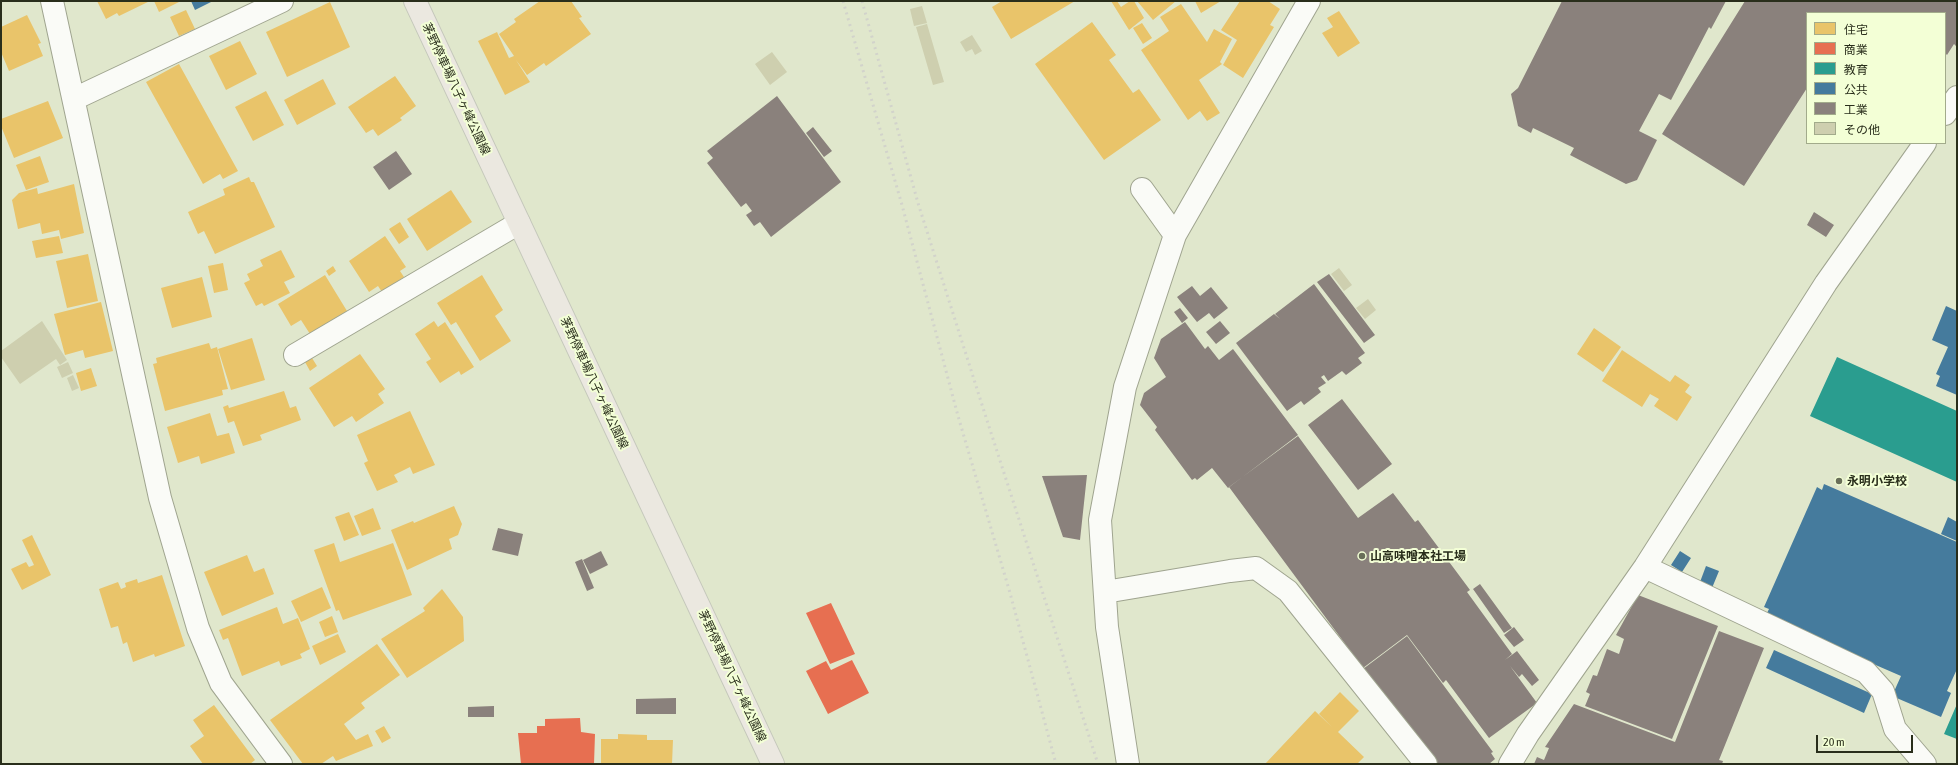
<!DOCTYPE html>
<html>
<head>
<meta charset="utf-8">
<style>
	body { margin:0 }
	#map { position:relative; width:1958px; height:765px; overflow:hidden; background:#e0e7cc; font-family:"Asap Condensed","Noto Sans JP",sans-serif }
	canvas { display:block }
	.frame { position:absolute; inset:0; border:2px solid #292e1b; pointer-events:none }
	.legend { position:absolute; left:1806px; top:12px; width:140px; height:132px; box-sizing:border-box; background:#f3ffd6; border:1px solid #a2ab8b; margin:0; padding:5px 7px; list-style:none; font-size:12px; color:#292e1b }
	.legend li { display:flex; align-items:center; gap:8px; height:20px }
	.legend b { width:20px; border:1px solid #a2ab8b }
	.scale { position:absolute; left:1816px; top:735px; width:97px; height:18px; box-sizing:border-box; border:2px solid #292e1b; border-top:0; padding-left:5px; font-size:12px; line-height:14px; white-space:nowrap; color:#292e1b; -webkit-text-stroke:3px #f3ffd6; paint-order:stroke }
</style>
</head>
<body>
<div id="map">
<canvas width="1958" height="765"></canvas>
<div class="frame"></div>
<ul class="legend">
<li><b style="height:11px;background:#e9c46a"></b>住宅</li>
<li><b style="height:11px;background:#e76f51"></b>商業</li>
<li><b style="height:11px;background:#2a9d8f"></b>教育</li>
<li><b style="height:11px;background:#457b9d"></b>公共</li>
<li><b style="height:11px;background:#8a817c"></b>工業</li>
<li><b style="height:11px;background:#cecfaf"></b>その他</li>
</ul>
<div class="scale">20 m</div>
</div>
<script>
const c = document.querySelector('canvas').getContext('2d');
c.lineJoin = 'round';
function fillPath(path, color) {
  c.fillStyle = color;
  c.fill(path, 'evenodd');
}
function poly(rows) {
  const path = new Path2D();
  for (const r of rows) {
    path.moveTo(r[0], r[1]);
    for (let i = 2; i < r.length; i += 2) path.lineTo(r[i], r[i + 1]);
  }
  return path;
}
function strokePath(path, color, width, dash) {
  c.strokeStyle = color;
  c.lineWidth = width;
  c.lineCap = dash ? 'butt' : 'round';
  c.setLineDash(dash || []);
  c.stroke(path);
}
function label(font, color, halo, rows, align = 'center') {
  c.font = font + ' "Asap Condensed","Noto Sans JP",sans-serif';
  c.lineWidth = 4;
  c.setLineDash([]);
  c.textBaseline = 'middle';
  c.strokeStyle = halo;
  c.fillStyle = color;
  for (const [text, x, y, turn = 0] of rows) {
    c.save();
    c.translate(x, y);
    c.rotate((+turn || 0) * Math.PI / 180);
    c.textAlign = isNaN(turn) ? turn : align;
    if (halo) c.strokeText(text, 0, 0);
    c.fillText(text, 0, 0);
    c.restore();
  }
}
const homes = poly([
	[97,1,150,1,119,16,117,13,106,19],
	[154,1,181,1,159,12],
	[540,1,571,1,582,17,579,18,591,34,546,66,544,63,527,75,516,60,530,82,505,95,478,41,497,32,509,58,514,56,499,34,516,22,514,19],
	[1002,1,1075,1,1011,39,992,7],
	[1111,1,1117,1,1121,7,1130,1,1134,1,1144,18,1129,30],
	[1137,1,1176,1,1153,20],
	[1195,1,1221,1,1201,13],
	[1240,1,1268,1,1280,9,1270,25,1274,27,1243,78,1223,65,1237,40,1221,30],
	[330,2,350,47,287,77,266,32],
	[1181,4,1207,42,1214,29,1232,39,1220,62,1222,64,1199,80,1220,113,1207,121,1200,111,1188,120,1141,50,1169,31,1160,17],
	[186,10,195,29,179,36,170,17],
	[1339,11,1360,43,1338,57,1322,33,1333,27,1327,18],
	[27,15,41,43,38,44,43,56,9,71,1,52,1,27],
	[1092,22,1116,55,1109,60,1133,93,1139,89,1161,120,1104,160,1035,64],
	[1142,23,1152,38,1143,44,1133,28],
	[240,41,257,74,226,90,209,56],
	[179,64,238,171,223,179,220,174,203,184,146,82],
	[395,76,416,106,400,118,402,120,378,136,373,129,366,133,348,107],
	[323,79,336,104,297,125,284,100],
	[266,91,284,125,253,141,235,107],
	[48,101,63,138,14,158,1,126,1,119],
	[40,156,49,182,26,190,16,165],
	[249,177,251,182,254,182,275,227,215,254,204,231,198,234,188,212,225,195,223,189],
	[74,184,84,233,61,239,59,230,42,234,40,223,18,229,12,200,19,193,37,188,38,194],
	[451,190,472,222,427,251,407,219],
	[400,222,409,237,399,244,389,229],
	[59,236,63,253,36,258,32,241],
	[385,236,406,267,400,271,404,277,382,292,378,286,369,292,349,261],
	[281,250,295,277,284,282,290,293,264,306,262,303,256,306,244,283,250,280,247,274,263,266,260,260],
	[88,254,98,301,67,308,56,261],
	[223,263,228,290,214,293,208,266],
	[333,266,336,271,329,276,326,271],
	[325,275,347,311,310,334,301,320,291,326,278,304],
	[482,275,503,310,495,316,511,341,480,361,456,322,451,325,437,303],
	[202,277,212,317,172,328,161,288],
	[101,302,113,351,85,358,83,350,65,355,54,314],
	[434,321,438,327,445,322,474,367,461,375,459,371,440,383,426,362,431,359,415,334],
	[1594,328,1621,347,1603,372,1577,354],
	[252,338,265,380,231,390,218,349],
	[209,343,211,349,217,347,228,389,222,390,223,395,165,411,153,364,157,363,156,358],
	[1622,350,1670,382,1675,375,1690,385,1685,392,1692,397,1677,421,1654,406,1659,399,1650,394,1642,407,1602,381],
	[360,354,385,389,378,394,384,403,356,422,352,416,334,427,309,388],
	[312,358,317,366,310,371,305,362],
	[91,368,97,386,81,391,76,373],
	[284,391,290,408,296,406,301,420,260,435,262,440,243,446,234,421,228,423,223,407,228,405,229,408],
	[410,411,435,465,413,474,410,467,394,475,398,482,377,491,364,463,368,461,357,435],
	[210,413,217,436,229,433,235,453,201,464,199,456,178,463,167,427],
	[454,506,462,524,458,535,449,539,452,549,407,570,391,530,413,521,414,523],
	[373,508,381,529,362,536,354,516],
	[349,512,359,535,344,541,335,517],
	[32,535,51,575,22,590,11,569,26,562,29,567,34,565,22,540],
	[334,543,340,562,393,543,412,595,343,620,339,610,336,611,314,550],
	[247,555,254,572,264,568,274,594,222,616,204,572],
	[162,575,185,646,155,657,154,654,133,662,127,642,123,644,118,626,111,628,99,589,118,582,121,589,126,587,125,583,137,579,138,583],
	[322,587,331,608,301,622,291,601],
	[442,589,463,617,464,641,407,678,381,639,425,611,423,608],
	[277,607,283,624,298,618,310,649,300,654,302,658,281,666,279,661,242,676,228,638,223,640,219,630],
	[332,616,338,632,325,637,319,622],
	[338,634,346,652,320,665,312,646],
	[377,644,400,675,361,703,365,708,344,724,356,740,368,734,373,746,336,761,333,756,321,764,303,764,270,720],
	[1340,692,1359,711,1338,732,1364,757,1357,764,1265,764,1315,711,1333,728,1319,714],
	[214,705,255,760,250,764,203,764,190,746,204,736,193,720],
	[384,726,391,738,382,743,375,731],
	[618,734,647,735,647,740,673,740,672,764,601,764,601,739,618,739]
]);
const shops = poly([
	[831,603,855,654,830,664,806,613],
	[852,660,869,693,828,714,806,671,826,661,831,670],
	[580,718,581,732,595,734,594,764,521,764,518,733,537,733,537,726,545,726,545,719]
]);
const schools = poly([
	[1837,357,1957,411,1957,482,1810,416],
	[1957,704,1957,739,1944,734]
]);
const public = poly([
	[191,1,213,1,195,10],
	[1946,306,1957,311,1957,395,1936,386,1940,376,1936,374,1948,347,1932,340],
	[1824,484,1957,542,1957,669,1947,691,1951,693,1941,717,1892,696,1901,676,1765,617,1769,609,1764,607,1817,487,1822,490],
	[1948,517,1957,522,1957,541,1941,534],
	[1680,551,1691,558,1682,572,1671,565],
	[1706,566,1719,571,1712,588,1700,582],
	[1774,650,1872,694,1864,713,1766,668]
]);
const industry = poly([
	[1562,1,1726,1,1711,29,1709,27,1671,100,1659,94,1639,131,1657,140,1637,180,1626,184,1570,155,1574,148,1533,128,1531,133,1518,126,1511,94,1518,88],
	[1745,1,1957,1,1957,47,1954,44,1947,55,1945,53,1945,13,1807,13,1807,88,1744,186,1662,134],
	[777,96,841,182,771,237,760,222,754,226,746,215,752,211,746,203,741,207,707,163,713,158,707,151],
	[813,127,832,151,824,157,806,133],
	[396,151,412,174,389,190,373,167],
	[1814,212,1834,225,1826,237,1807,225],
	[1329,274,1375,335,1364,343,1317,282],
	[1314,284,1365,353,1358,358,1362,363,1346,375,1342,371,1328,381,1324,375,1321,377,1326,383,1318,388,1321,392,1304,405,1301,401,1287,411,1236,343,1274,314,1280,319,1275,314],
	[1192,286,1200,296,1211,287,1228,308,1214,319,1209,313,1197,322,1177,297],
	[1180,308,1188,318,1182,323,1174,312],
	[1220,321,1230,333,1216,344,1206,332],
	[1185,322,1205,349,1208,346,1219,360,1233,349,1298,435,1228,488,1212,468,1197,480,1195,478,1192,480,1155,430,1157,427,1140,405,1144,393,1166,377,1154,358,1161,339],
	[1342,399,1392,464,1358,490,1308,425],
	[1298,436,1358,518,1393,493,1415,522,1418,520,1470,590,1467,592,1512,654,1505,660,1517,651,1539,680,1532,686,1522,674,1519,677,1510,666,1537,703,1489,738,1446,680,1443,683,1407,635,1363,668,1229,487],
	[1087,475,1080,540,1063,537,1042,476],
	[498,528,523,534,518,556,492,550],
	[601,551,608,565,590,574,583,560],
	[582,559,594,588,587,591,575,562],
	[1480,584,1512,628,1504,633,1473,589],
	[1638,595,1718,626,1672,739,1585,706,1590,694,1586,692,1593,675,1597,676,1607,649,1619,654,1624,639,1616,635],
	[1514,627,1524,640,1514,647,1504,635],
	[1719,631,1764,648,1719,760,1723,761,1722,764,1534,764,1537,757,1544,760,1549,748,1545,747,1574,704,1675,742],
	[1407,636,1493,752,1491,753,1495,759,1489,764,1436,764,1363,669],
	[676,698,676,714,636,714,636,699],
	[494,706,494,717,468,717,468,707]
]);
const building = poly([
	[922,6,927,23,914,26,910,9],
	[927,24,944,82,933,85,916,27],
	[972,35,982,51,975,55,972,49,966,52,960,42],
	[772,52,787,72,770,85,755,64],
	[1339,268,1352,285,1344,291,1331,274],
	[1368,299,1376,310,1365,319,1356,308],
	[42,321,67,360,60,365,56,359,20,384,1,357,1,351],
	[68,362,73,373,62,378,57,367],
	[73,375,79,388,72,391,67,378]
]);
const minor = poly([
	[52,1,160,498,198,628,221,683,281,764],
	[74,99,282,1],
	[1945,114,1957,97],
	[1142,189,1175,235],
	[295,355,519,223],
	[1645,567,1866,672,1883,691,1895,729,1925,764],
	[1105,592,1230,571,1256,568,1288,591,1426,764],
	[1128,764,1107,627,1100,520,1125,387,1175,235,1309,1],
	[1510,764,1528,734,1645,567,1826,283,1925,143]
]);
const major = poly([
	[415,1,773,764]
]);
const rail = poly([
	[843,1,902,205,958,416,1010,593,1056,764],
	[862,1,918,203,984,411,1098,764]
]);
const markers = [
	[1839,481,4,"#696f59"],
	[1362,556,4,"#696f59"]
];
const streetNames = [
	["茅野停車場八子ヶ峰公園線",456,89,65],
	["茅野停車場八子ヶ峰公園線",594,383,65],
	["茅野停車場八子ヶ峰公園線",732,676,65]
];
const poiNames = [
	["永明小学校",1847,481],
	["山高味噌本社工場",1370,556]
];
fillPath(homes, '#e9c46a');
fillPath(shops, '#e76f51');
fillPath(schools, '#2a9d8f');
fillPath(public, '#457b9d');
fillPath(industry, '#8a817c');
fillPath(building, '#cecfaf');
strokePath(minor, '#9fa48f', 24);
strokePath(major, '#c5c8bb', 24);
strokePath(minor, '#fafbf7', 22);
strokePath(major, '#ebe8e0', 22);
strokePath(rail, '#d2d3cb', 3, [2, 4]);
for (const [x, y, r, color] of markers) {
  const dot = new Path2D();
  dot.arc(x, y, r, 0, 2 * Math.PI);
  c.fillStyle = color;
  c.fill(dot);
  strokePath(dot, '#f3ffd6', 1.5);
}
label('12px', '#292e1b', '#f3ffd6', streetNames);
label('bold 12px', '#292e1b', '#f3ffd6', poiNames, 'left');
</script>
</body>
</html>
